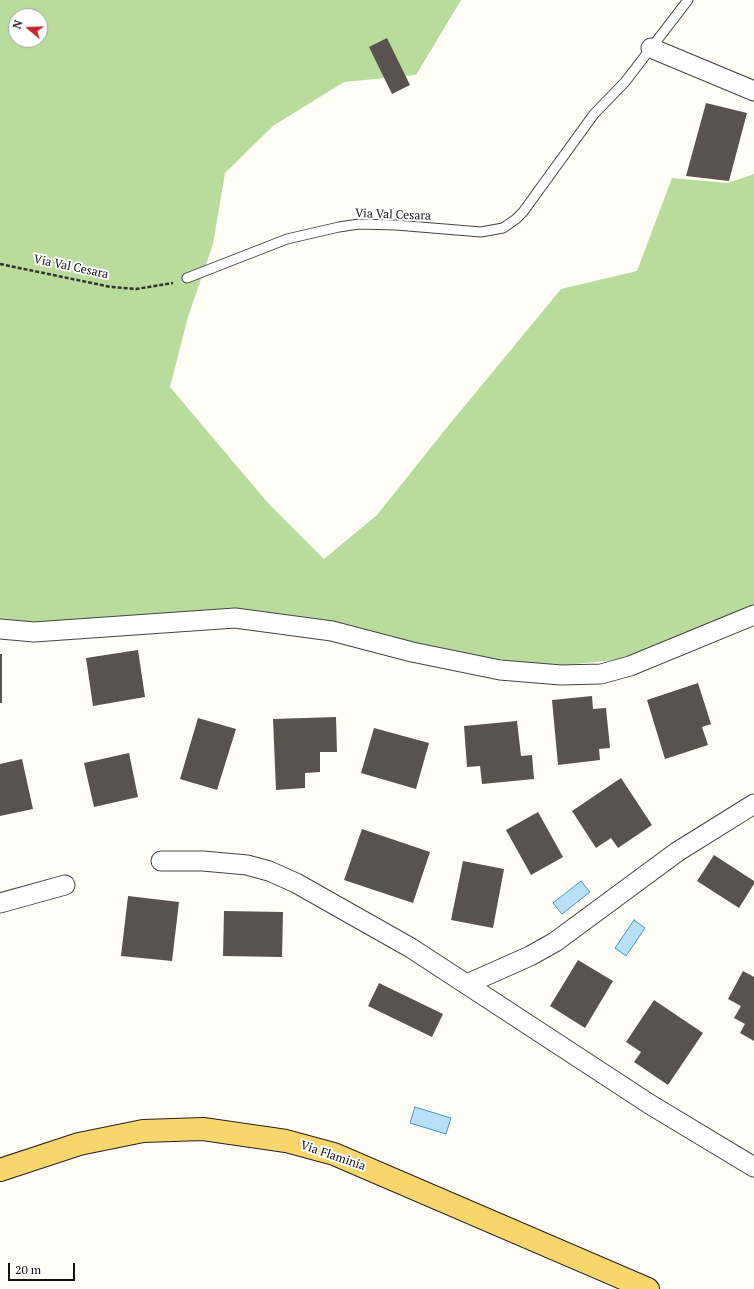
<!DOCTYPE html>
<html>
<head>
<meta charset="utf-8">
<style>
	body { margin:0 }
	#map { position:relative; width:754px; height:1289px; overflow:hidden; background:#fffdf5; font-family:"PT Serif",serif }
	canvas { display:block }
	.north { position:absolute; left:8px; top:8px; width:40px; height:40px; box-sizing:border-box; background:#fff; border:1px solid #a0a0a0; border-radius:50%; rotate:289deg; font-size:11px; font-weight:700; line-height:16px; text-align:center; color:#111 }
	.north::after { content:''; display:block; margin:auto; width:14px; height:18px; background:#c4262e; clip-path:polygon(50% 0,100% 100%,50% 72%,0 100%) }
	.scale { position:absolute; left:8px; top:1263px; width:67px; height:18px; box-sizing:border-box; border:2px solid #111; border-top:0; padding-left:5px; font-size:12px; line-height:14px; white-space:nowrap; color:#111; -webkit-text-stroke:3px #fff; paint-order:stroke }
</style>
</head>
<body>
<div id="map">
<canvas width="754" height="1289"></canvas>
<div class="north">N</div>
<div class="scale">20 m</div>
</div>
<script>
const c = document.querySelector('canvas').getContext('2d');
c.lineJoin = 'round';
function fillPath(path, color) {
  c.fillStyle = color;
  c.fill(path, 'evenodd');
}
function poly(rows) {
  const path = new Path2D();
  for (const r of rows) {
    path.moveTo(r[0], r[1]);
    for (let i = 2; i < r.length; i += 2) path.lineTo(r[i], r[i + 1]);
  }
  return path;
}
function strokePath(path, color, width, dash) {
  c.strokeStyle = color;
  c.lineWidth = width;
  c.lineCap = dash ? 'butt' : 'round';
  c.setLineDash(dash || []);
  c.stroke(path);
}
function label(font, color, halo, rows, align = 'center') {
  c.font = font + ' "PT Serif",serif';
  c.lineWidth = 4;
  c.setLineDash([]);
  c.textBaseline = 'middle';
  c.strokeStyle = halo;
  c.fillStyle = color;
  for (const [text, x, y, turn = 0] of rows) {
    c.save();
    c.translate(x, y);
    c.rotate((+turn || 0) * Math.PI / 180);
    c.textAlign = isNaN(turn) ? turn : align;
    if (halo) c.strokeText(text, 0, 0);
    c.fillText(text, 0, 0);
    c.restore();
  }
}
const forest = poly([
	[0,0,461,0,416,75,344,82,273,126,225,173,213,244,188,317,170,387,268,503,324,559,377,515,444,431,561,289,637,271,672,178,728,183,754,174,754,622,660,645,616,660,565,665,494,664,288,618,231,608,20,626,0,624],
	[16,16,40,16,40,40,16,40]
]);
const water = poly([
	[581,881,590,892,562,914,553,903,581,881],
	[634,920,645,928,626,956,615,948,634,920],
	[415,1107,451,1118,446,1134,410,1123,415,1107]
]);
const building = poly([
	[387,38,410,85,392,94,369,47],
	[706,103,747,113,729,181,686,176],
	[138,650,145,697,93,706,86,658],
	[0,654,2,654,2,703,0,703],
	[698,683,711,724,702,727,708,745,665,759,647,700],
	[592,696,593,709,606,708,610,748,599,749,600,760,558,765,552,700],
	[336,717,337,752,320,752,320,772,305,773,305,788,276,790,273,719],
	[198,718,236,729,217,790,180,779],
	[517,721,521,756,532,755,534,779,482,784,480,766,467,767,464,726],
	[374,728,429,743,416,789,361,773],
	[129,753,138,797,94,807,84,763],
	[22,759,33,809,0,816,0,764],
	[621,778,652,825,618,848,611,838,596,848,572,811],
	[538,812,563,857,531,875,506,830],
	[362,829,430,852,413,903,344,880],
	[714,855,754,881,754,884,739,908,697,881],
	[463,861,504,869,493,928,451,920],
	[128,896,179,902,172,961,121,956],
	[224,911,283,912,282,957,223,956],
	[578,960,613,981,585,1028,550,1006],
	[743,971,754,977,754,1041,740,1033,745,1024,734,1018,741,1006,728,999],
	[379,983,443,1014,432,1037,368,1006],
	[654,1000,703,1033,668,1085,634,1062,641,1052,626,1042]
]);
const path = poly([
	[0,264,111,287,136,289,173,283]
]);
const lane = poly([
	[187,278,287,239,339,227,359,224,396,225,481,232,503,228,516,219,523,212,594,114,625,82,688,0]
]);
const street = poly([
	[651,48,754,91],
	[0,629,34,632,235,618,332,631,412,652,500,670,561,675,601,674,630,666,754,615],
	[161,861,203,861,247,865,269,871,296,883,411,948,651,1105,754,1167],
	[0,903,65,885],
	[467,984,530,956,555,942,677,852,754,804]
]);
const primary = poly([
	[0,1170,79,1144,143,1131,203,1129,286,1141,334,1154,648,1289]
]);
const streetNames = [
	["Via Val Cesara",393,215,2],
	["Via Val Cesara",71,267,12],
	["Via Flaminia",333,1156,19]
];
fillPath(forest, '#b9dc9c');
fillPath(water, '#b9e0f7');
strokePath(water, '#3f96cf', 1);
fillPath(building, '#5a524d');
strokePath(lane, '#444', 11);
strokePath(street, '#444', 21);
strokePath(primary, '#222', 24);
strokePath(path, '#333', 2.5, [4, 2]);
strokePath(lane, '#fff', 9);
strokePath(street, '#fff', 19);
strokePath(primary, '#f9d66b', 22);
label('12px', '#111', '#fff', streetNames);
</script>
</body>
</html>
